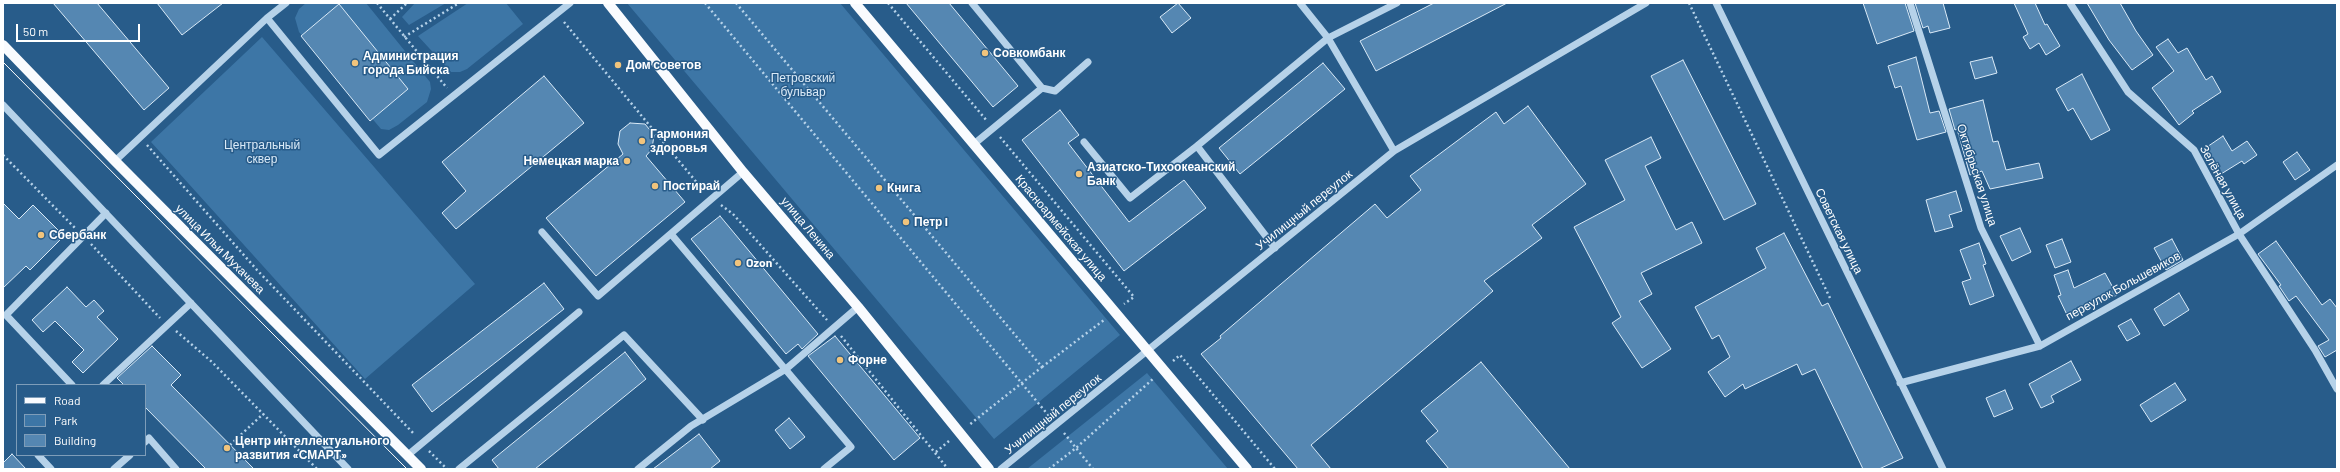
<!DOCTYPE html>
<html>
<head>
<meta charset="utf-8">
<style>
	body { margin:0 }
	#map { position:relative; width:2340px; height:472px; overflow:hidden; background:#285c8a; font-family:Barlow,sans-serif }
	canvas { display:block }
	.frame { position:absolute; inset:0; border:4px solid #fff; pointer-events:none }
	.legend { position:absolute; left:16px; top:384px; width:130px; height:72px; box-sizing:border-box; background:#285c8a; border:1px solid #7e9db9; margin:0; padding:5px 7px; list-style:none; font-size:12px; color:#fff }
	.legend li { display:flex; align-items:center; gap:8px; height:20px }
	.legend b { width:20px; border:1px solid #7e9db9 }
	.scale { position:absolute; left:16px; top:24px; width:124px; height:18px; box-sizing:border-box; border:2px solid #fff; border-top:0; padding-left:5px; font-size:12px; line-height:14px; white-space:nowrap; color:#fff; -webkit-text-stroke:3px #285c8a; paint-order:stroke }
</style>
</head>
<body>
<div id="map">
<canvas width="2340" height="472"></canvas>
<div class="frame"></div>
<ul class="legend">
<li><b style="height:5px;background:#f9fbfe"></b>Road</li>
<li><b style="height:11px;background:#3d76a6"></b>Park</li>
<li><b style="height:11px;background:#5587b2"></b>Building</li>
</ul>
<div class="scale">50 m</div>
</div>
<script>
const c = document.querySelector('canvas').getContext('2d');
c.lineJoin = 'round';
function fillPath(path, color) {
  c.fillStyle = color;
  c.fill(path, 'evenodd');
}
function poly(rows) {
  const path = new Path2D();
  for (const r of rows) {
    path.moveTo(r[0], r[1]);
    for (let i = 2; i < r.length; i += 2) path.lineTo(r[i], r[i + 1]);
  }
  return path;
}
function strokePath(path, color, width, dash) {
  c.strokeStyle = color;
  c.lineWidth = width;
  c.lineCap = dash ? 'butt' : 'round';
  c.setLineDash(dash || []);
  c.stroke(path);
}
function label(font, color, halo, rows, align = 'center') {
  c.font = font + ' Barlow,sans-serif';
  c.lineWidth = 3;
  c.setLineDash([]);
  c.textBaseline = 'middle';
  c.strokeStyle = halo;
  c.fillStyle = color;
  for (const [text, x, y, turn = 0] of rows) {
    c.save();
    c.translate(x, y);
    c.rotate((+turn || 0) * Math.PI / 180);
    c.textAlign = isNaN(turn) ? turn : align;
    if (halo) c.strokeText(text, 0, 0);
    c.fillText(text, 0, 0);
    c.restore();
  }
}
const green = poly([
	[306,3,366,3,430,82,431,89,427,102,398,125,389,130,381,129,299,32,295,18,299,9],
	[415,3,446,3,409,25,402,17],
	[468,3,506,3,523,24,467,69,460,72,451,72,418,36],
	[627,3,840,3,1120,335,994,439],
	[262,37,475,284,365,379,151,142],
	[1147,373,1228,469,1027,469]
]);
const building = poly([
	[53,3,97,3,169,88,144,110,53,3],
	[157,3,223,3,182,35,157,3],
	[906,3,949,3,1018,86,993,107,906,3],
	[1178,3,1191,18,1172,33,1160,17,1178,3],
	[1434,3,1507,3,1376,71,1360,41,1434,3],
	[1863,3,1905,3,1914,31,1877,44,1863,3],
	[1915,3,1943,3,1950,28,1930,33,1928,26,1923,28,1915,3],
	[2014,3,2035,3,2045,25,2047,24,2060,46,2046,55,2039,43,2030,49,2023,37,2028,34,2014,3],
	[2087,3,2120,3,2136,31,2153,55,2132,70,2109,40,2087,3],
	[339,4,408,89,370,121,301,36,339,4],
	[2168,39,2178,53,2187,48,2206,80,2212,76,2221,92,2192,111,2194,113,2179,125,2152,88,2174,71,2156,47,2168,39],
	[1916,57,1930,113,1939,111,1946,132,1917,140,1901,86,1895,88,1888,66,1916,57],
	[1992,57,1997,73,1975,79,1970,62,1992,57],
	[1683,60,1756,204,1724,220,1651,76,1683,60],
	[1323,63,1345,89,1240,174,1219,148,1323,63],
	[2082,74,2110,130,2091,140,2073,108,2068,111,2056,89,2082,74],
	[544,76,584,123,456,229,442,213,466,191,442,162,544,76],
	[1983,100,1993,142,1998,141,2006,170,2039,163,2043,178,1990,189,1982,171,1970,175,1957,129,1955,130,1949,109,1983,100],
	[1528,106,1586,184,1532,225,1542,238,1484,281,1493,291,1311,445,1331,469,1298,469,1201,354,1221,338,1220,336,1375,204,1387,218,1421,190,1410,176,1496,112,1504,124,1528,106],
	[1060,110,1079,135,1068,143,1129,222,1184,180,1206,208,1124,271,1022,140,1060,110],
	[630,123,645,124,654,135,652,149,646,156,685,202,596,276,546,218,623,154,618,144,620,131,630,123],
	[2223,136,2232,151,2247,141,2257,155,2244,164,2242,161,2221,174,2204,149,2223,136],
	[1651,137,1661,158,1645,166,1676,230,1692,222,1702,243,1641,273,1652,294,1639,301,1671,349,1642,368,1612,323,1621,317,1574,227,1625,200,1605,160,1651,137],
	[2297,152,2310,170,2295,180,2283,162,2297,152],
	[1956,191,1962,211,1949,215,1953,227,1935,232,1926,200,1956,191],
	[3,203,19,219,33,205,64,236,30,270,26,266,3,288,3,203],
	[720,216,818,334,802,349,798,344,786,354,691,239,720,216],
	[2020,228,2031,252,2012,261,2000,236,2020,228],
	[1784,233,1822,306,1828,303,1903,458,1879,469,1863,469,1815,369,1802,375,1797,364,1745,389,1743,384,1725,397,1708,372,1730,357,1719,335,1712,339,1695,307,1766,268,1756,248,1784,233],
	[2062,239,2071,262,2055,268,2046,245,2062,239],
	[2172,239,2183,260,2166,270,2154,248,2172,239],
	[2276,241,2322,305,2330,299,2337,308,2337,350,2325,357,2318,346,2329,340,2296,296,2289,301,2279,286,2281,285,2258,254,2276,241],
	[1979,243,1986,264,1983,265,1994,296,1970,305,1962,282,1971,279,1960,250,1979,243],
	[2068,270,2074,288,2105,273,2117,295,2068,317,2058,296,2061,295,2054,275,2068,270],
	[544,283,564,309,432,412,412,385,544,283],
	[67,287,86,307,94,300,104,311,97,317,118,339,83,373,72,362,84,350,55,321,43,332,32,320,67,287],
	[2179,293,2189,310,2164,326,2154,309,2179,293],
	[2131,319,2140,334,2127,341,2118,326,2131,319],
	[835,336,920,438,894,460,808,356,835,336],
	[152,346,181,375,171,385,254,469,206,469,145,407,145,385,124,385,117,378,152,346],
	[625,352,646,379,535,469,499,469,492,460,625,352],
	[2071,361,2081,380,2051,396,2054,402,2041,408,2029,384,2071,361],
	[1481,362,1570,469,1449,469,1426,441,1438,431,1421,411,1481,362],
	[2175,383,2186,400,2151,422,2140,405,2175,383],
	[2005,390,2013,409,1994,417,1986,398,2005,390],
	[789,418,805,437,790,449,775,430,789,418],
	[699,434,720,461,710,469,653,469,699,434],
	[12,454,26,469,3,469,3,463,12,454]
]);
const path = poly([
	[377,3,447,88],
	[705,3,1049,416],
	[736,3,1042,367,969,425],
	[888,3,987,121],
	[1689,3,1830,298],
	[390,19,407,3],
	[564,22,703,190],
	[404,37,459,3],
	[1000,137,1134,297,1124,304],
	[147,145,257,270,415,435],
	[3,155,76,229],
	[721,205,733,214,827,320],
	[91,244,160,318],
	[176,331,212,362,317,469],
	[841,336,948,469],
	[1173,361,1180,355,1275,469],
	[1042,367,1104,320],
	[1064,433,1093,469],
	[230,445,263,414],
	[429,451,447,469],
	[936,452,949,441],
	[1049,469,1076,448,1154,378]
]);
const minor = poly([
	[972,3,1042,88,974,144],
	[1716,3,1943,469],
	[1910,3,1981,228,2040,346],
	[2070,3,2128,92,2194,150,2239,234,2315,350,2337,389],
	[267,18,379,155,570,3],
	[1042,88,1055,91,1088,62],
	[3,105,348,469],
	[1084,142,1130,198,1197,146,1275,248],
	[1197,146,1328,38,1300,3],
	[1394,151,1328,38,1397,3],
	[115,161,267,18,286,3],
	[542,232,598,296,743,172],
	[671,234,851,447,824,469],
	[1900,383,2040,346,2239,234,2337,165],
	[72,385,6,315,106,213],
	[103,385,191,303],
	[145,442,149,438,176,469],
	[38,455,51,469],
	[408,455,579,312],
	[114,469,130,455],
	[459,469,624,335,703,420],
	[638,469,691,426,786,369,858,307],
	[1001,469,1394,151,1646,3]
]);
const major = poly([
	[608,3,743,172,858,307,989,469],
	[855,3,1247,469],
	[3,45,115,161,421,469]
]);
const tram = poly([
	[3,62,407,469]
]);
const markers = [
	[985,53,4,"#f1c47c"],
	[355,63,4,"#f1c47c"],
	[618,65,4,"#f1c47c"],
	[642,141,4,"#f1c47c"],
	[627,161,4,"#f1c47c"],
	[1079,174,4,"#f1c47c"],
	[655,186,4,"#f1c47c"],
	[879,188,4,"#f1c47c"],
	[906,222,4,"#f1c47c"],
	[41,235,4,"#f1c47c"],
	[738,263,4,"#f1c47c"],
	[840,360,4,"#f1c47c"],
	[227,448,4,"#f1c47c"]
];
const poiNames = [
	["Совкомбанк",993,53],
	["Администрация",363,56],
	["города Бийска",363,70],
	["Дом советов",626,65],
	["Гармония",650,134],
	["здоровья",650,148],
	["Немецкая марка",619,161,"right"],
	["Азиатско-Тихоокеанский",1087,167],
	["Банк",1087,181],
	["Постирай",663,186],
	["Книга",887,188],
	["Петр I",914,222],
	["Сбербанк",49,235],
	["Ozon",746,263],
	["Форне",848,360],
	["Центр интеллектуального",235,441],
	["развития «СМАРТ»",235,455]
];
const parkNames = [
	["Петровский",803,78],
	["бульвар",803,92],
	["Центральный",262,145],
	["сквер",262,159]
];
const streetNames = [
	["Октябрьская улица",1977,175,72],
	["Зелёная улица",2223,182,61],
	["Училищный переулок",1304,210,-39],
	["улица Ленина",808,228,50],
	["Красноармейская улица",1061,228,50],
	["Советская улица",1839,231,64],
	["улица Ильи Мухачева",220,249,45],
	["переулок Большевиков",2123,286,-29],
	["Училищный переулок",1053,414,-39]
];
fillPath(green, '#3d76a6');
fillPath(building, '#5587b2');
strokePath(building, '#daeaf7', 1);
strokePath(path, '#b6d2e9', 2.5, [2, 3]);
strokePath(minor, '#b6d2e9', 7);
strokePath(major, '#f9fbfe', 10);
strokePath(tram, '#fff', 1);
for (const [x, y, r, color] of markers) {
  const dot = new Path2D();
  dot.arc(x, y, r, 0, 2 * Math.PI);
  c.fillStyle = color;
  c.fill(dot);
  strokePath(dot, '#285c8a', 1.5);
}
label('bold 12px', '#fff', '#285c8a', poiNames, 'left');
label('12px', '#daeaf7', '#285c8a', parkNames);
label('12px', '#fff', '#285c8a', streetNames);
</script>
</body>
</html>
